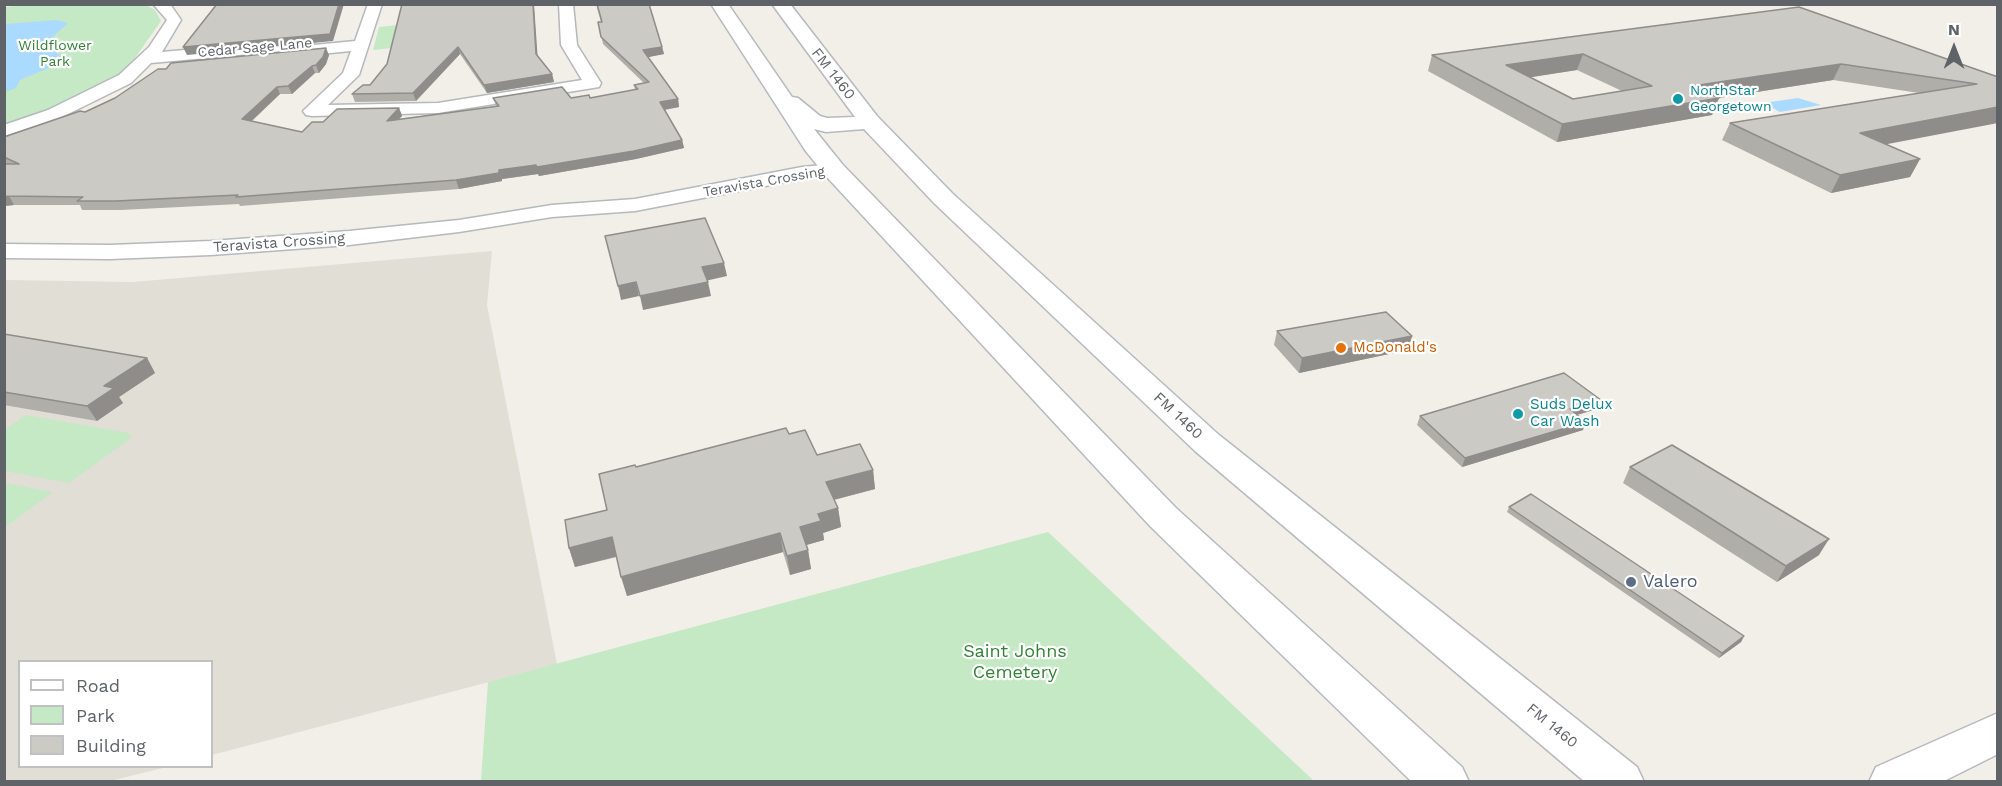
<!DOCTYPE html>
<html>
<head>
<meta charset="utf-8">
<style>
	body { margin:0 }
	#map { position:relative; width:2002px; height:786px; overflow:hidden; background:#f1efe8; font-family:"Work Sans",sans-serif }
	canvas { display:block }
	.frame { position:absolute; inset:0; border:6px solid #5f6368; pointer-events:none }
	.legend { position:absolute; left:18px; top:660px; width:195px; height:108px; box-sizing:border-box; background:#fff; border:2px solid #bfc1c3; margin:0; padding:8px 10px; list-style:none; font-size:18px; color:#5f6368 }
	.legend li { display:flex; align-items:center; gap:12px; height:30px }
	.legend b { width:30px; border:2px solid #bfc1c3 }
	.north { position:absolute; left:1924px; top:18px; width:60px; height:60px; -webkit-text-stroke:4px #fff; paint-order:stroke; rotate:0deg; font-size:16px; font-weight:700; line-height:24px; text-align:center; color:#5f6368 }
	.north::after { content:''; display:block; margin:auto; width:21px; height:27px; background:#5f6368; clip-path:polygon(50% 0,100% 100%,50% 72%,0 100%) }
</style>
</head>
<body>
<div id="map">
<canvas width="2002" height="786"></canvas>
<div class="frame"></div>
<ul class="legend">
<li><b style="height:8px;background:#fff"></b>Road</li>
<li><b style="height:16px;background:#c5e8c5"></b>Park</li>
<li><b style="height:16px;background:#cccac5"></b>Building</li>
</ul>
<div class="north">N</div>
</div>
<script>
const c = document.querySelector('canvas').getContext('2d');
c.lineJoin = 'round';
function fillPath(path, color) {
  c.fillStyle = color;
  c.fill(path, 'evenodd');
}
function poly(rows) {
  const path = new Path2D();
  for (const r of rows) {
    path.moveTo(r[0], r[1]);
    for (let i = 2; i < r.length; i += 2) path.lineTo(r[i], r[i + 1]);
  }
  return path;
}
function strokePath(path, color, width, dash) {
  c.strokeStyle = color;
  c.lineWidth = width;
  c.lineCap = dash ? 'butt' : 'round';
  c.setLineDash(dash || []);
  c.stroke(path);
}
function label(font, color, halo, rows, align = 'center') {
  c.font = font + ' "Work Sans",sans-serif';
  c.lineWidth = 4.5;
  c.setLineDash([]);
  c.textBaseline = 'middle';
  c.strokeStyle = halo;
  c.fillStyle = color;
  for (const [text, x, y, turn = 0] of rows) {
    c.save();
    c.translate(x, y);
    c.rotate((+turn || 0) * Math.PI / 180);
    c.textAlign = isNaN(turn) ? turn : align;
    if (halo) c.strokeText(text, 0, 0);
    c.fillText(text, 0, 0);
    c.restore();
  }
}
const education = poly([
	[492,251,487,305,557,664,212,755,212,662,20,662,20,766,167,767,110,781,5,782,5,280,133,282]
]);
const green = poly([
	[27,4,144,4,155,10,161,21,135,58,120,74,75,99,5,125,5,7],
	[469,18,467,40,373,50,379,27],
	[26,415,129,433,131,438,69,483,5,471,5,429],
	[4,483,5,483,53,492,5,527],
	[1048,532,1314,781,481,781,488,682]
]);
const water = poly([
	[57,20,68,23,46,43,65,61,20,80,16,88,5,92,5,24],
	[1798,98,1821,105,1780,112,1764,103]
]);
const street = poly([
	[153,4,170,4,181,20,162,52,307,39,313,41,314,45,355,41,368,4,382,4,359,75,328,105,438,103,582,80,561,45,559,4,573,4,577,45,601,83,599,87,593,88,438,113,312,116,306,115,303,111,343,73,351,51,290,57,284,55,283,51,151,63,131,83,60,118,4,136,4,125,48,110,119,75,149,47,167,20,153,4],
	[834,164,841,166,844,170,841,174,802,179,635,211,552,217,459,232,349,245,211,255,110,259,4,258,4,244,110,245,211,241,349,231,459,220,552,205,635,199,802,167,834,164]
]);
const secondary = poly([
	[711,4,728,4,792,97,798,98,820,116,827,118,855,117,772,4,790,4,877,116,952,193,1219,435,1637,767,1644,782,1585,782,1195,451,934,203,864,129,826,132,814,129,843,165,1176,508,1462,767,1469,782,1412,782,1150,526,825,175,805,150,711,4],
	[1998,713,1998,754,1942,782,1869,782,1876,767,1998,713]
]);
const wall = poly([
	[402,4,538,56,552,74,554,82,487,93,460,54,416,101,355,102,352,94,370,85,387,64],
	[596,4,649,4,662,47,664,54,648,57,678,99,679,107,665,110,682,140,684,148,636,159,539,176,538,174,502,179,502,181,459,189,240,206,239,204,121,210,82,210,80,205,14,205,4,206,4,164,7,164,4,163,4,137,85,112,115,98,166,69,329,55,326,64,319,73,315,73,292,94,280,94,252,121,302,132,323,122,399,108,402,116,399,119,496,106,493,98,590,98,635,90,634,85,644,83,603,44,598,22,601,22],
	[1799,7,1998,77,1886,144,1920,159,1910,177,1831,193,1722,140,1730,123,1919,93,1833,80,1719,98,1712,115,1557,142,1428,71,1432,55],
	[1577,70,1622,91,1573,99,1529,77],
	[1277,331,1412,336,1408,350,1299,373,1274,345],
	[4,334,147,358,155,373,119,397,123,403,97,421,4,405],
	[1601,400,1597,409,1577,415,1583,430,1462,467,1417,425,1420,416],
	[789,434,817,455,873,470,875,489,834,500,838,508,841,527,823,533,824,540,806,545,808,550,811,569,790,575,783,552,627,596,617,557,575,567,569,548,607,510,636,467],
	[1630,467,1819,555,1777,582,1623,483],
	[1509,507,1744,636,1741,642,1719,658,1507,512]
]);
const shadedWall = poly([
	[339,4,344,4,333,41,187,55,183,47],
	[533,4,534,4,538,62,536,54],
	[458,47,460,54,416,101,413,93],
	[662,47,664,54,644,58,643,50],
	[326,48,329,55,326,64,319,73,316,65],
	[1583,54,1577,70,1501,82,1506,65],
	[1841,64,1833,80,1686,103,1692,86],
	[312,66,315,73,292,94,288,86],
	[552,74,554,82,487,93,484,85],
	[277,87,280,94,245,127,242,119],
	[1719,98,1712,115,1557,142,1562,124],
	[678,99,679,107,662,110,660,102],
	[1998,105,1998,123,1851,151,1860,133],
	[399,108,402,116,389,129,387,121],
	[682,140,684,148,636,159,539,176,538,174,502,179,502,181,459,189,456,180,499,170],
	[1920,159,1910,177,1831,193,1840,175],
	[4,196,9,196,14,205,4,206],
	[724,263,727,276,705,281,702,267],
	[636,282,639,296,621,300,618,286],
	[708,282,711,296,643,310,640,296],
	[1412,336,1408,350,1299,373,1302,358],
	[147,358,155,373,119,397,123,403,97,421,87,406,104,386],
	[1601,400,1597,409,1566,418,1570,409],
	[1586,422,1583,430,1462,467,1465,458],
	[873,470,875,489,829,501,826,482],
	[838,508,841,527,823,533,824,540,803,546,800,527,818,514],
	[780,533,783,552,627,596,621,577],
	[612,537,618,556,575,567,569,548],
	[1829,539,1819,555,1777,582,1786,566],
	[808,550,811,569,790,575,787,556],
	[1744,636,1741,642,1719,658,1722,653]
]);
const building = poly([
	[217,4,339,4,330,34,183,47,217,4],
	[402,4,533,4,536,54,552,74,484,85,458,47,413,93,352,94,363,85,370,85,387,64,402,4],
	[597,4,649,4,662,47,643,50,678,99,660,102,682,140,634,151,537,167,536,165,499,170,499,173,456,180,236,197,238,195,116,201,77,201,83,197,4,196,4,164,19,164,4,157,4,137,80,111,85,112,115,98,158,69,166,69,171,63,326,48,323,57,316,65,312,66,288,86,277,87,242,119,302,132,312,122,323,122,337,109,399,108,387,121,499,106,493,98,562,87,571,98,589,95,590,98,638,89,634,85,649,82,601,37,598,22,602,22,597,4],
	[1799,7,1998,77,1998,107,1860,133,1920,159,1840,175,1730,123,1977,84,1841,64,1692,86,1719,98,1562,124,1432,55,1799,7],
	[1583,54,1652,86,1573,99,1506,65,1583,54],
	[705,218,724,263,702,267,708,282,640,296,636,282,618,286,605,236,705,218],
	[1386,312,1412,336,1302,358,1277,331,1386,312],
	[4,334,147,358,104,386,114,388,87,406,4,392,4,334],
	[1564,373,1601,400,1570,409,1586,422,1465,458,1420,416,1564,373],
	[786,428,789,434,805,430,817,455,860,444,873,470,826,482,838,508,818,514,821,521,800,527,808,550,787,556,780,533,621,577,612,537,569,548,565,520,607,510,599,474,635,465,636,467,786,428],
	[1672,445,1829,539,1786,566,1630,467,1672,445],
	[1531,494,1744,636,1722,653,1509,507,1531,494]
]);
const markers = [
	[1678,99,6,"#0f9aa8"],
	[1341,348,6,"#e8710a"],
	[1518,414,6,"#0f9aa8"],
	[1631,582,6,"#5c6f8a"]
];
const farParknames = [
	["Wildflower",55,46],
	["Park",55,62]
];
const farStreetnames = [
	["Cedar Sage Lane",255,48,-5],
	["Teravista Crossing",764,182,-10]
];
const farCulturenames = [
	["NorthStar",1690,91],
	["Georgetown",1690,107]
];
const streetNames = [
	["FM 1460",833,74,52],
	["Teravista Crossing",279,243,-4],
	["FM 1460",1178,416,43],
	["FM 1460",1552,726,39]
];
const foodNames = [
	["McDonald's",1353,348]
];
const cultureNames = [
	["Suds Delux",1530,405],
	["Car Wash",1530,422]
];
const nearServicenames = [
	["Valero",1643,582]
];
const nearParknames = [
	["Saint Johns",1015,652],
	["Cemetery",1015,673]
];
fillPath(education, '#e1ded6');
fillPath(green, '#c5e8c5');
fillPath(water, '#aadaff');
strokePath(street, '#b5b8bc', 3);
strokePath(secondary, '#b6babf', 3);
fillPath(street, '#fff');
fillPath(secondary, '#fff');
fillPath(wall, '#afaea9');
fillPath(shadedWall, '#8f8d8a');
fillPath(building, '#cccac5');
strokePath(building, '#8f8d8a', 1.5);
for (const [x, y, r, color] of markers) {
  const dot = new Path2D();
  dot.arc(x, y, r, 0, 2 * Math.PI);
  c.fillStyle = color;
  c.fill(dot);
  strokePath(dot, '#fff', 2);
}
label('14px', '#348238', '#fff', farParknames);
label('14px', '#5f6368', '#fff', farStreetnames);
label('14px', '#0d838f', '#fff', farCulturenames, 'left');
label('15px', '#5f6368', '#fff', streetNames);
label('15px', '#c56008', '#fff', foodNames, 'left');
label('15px', '#0d838f', '#fff', cultureNames, 'left');
label('18px', '#4e5e75', '#fff', nearServicenames, 'left');
label('18px', '#348238', '#fff', nearParknames);
</script>
</body>
</html>
